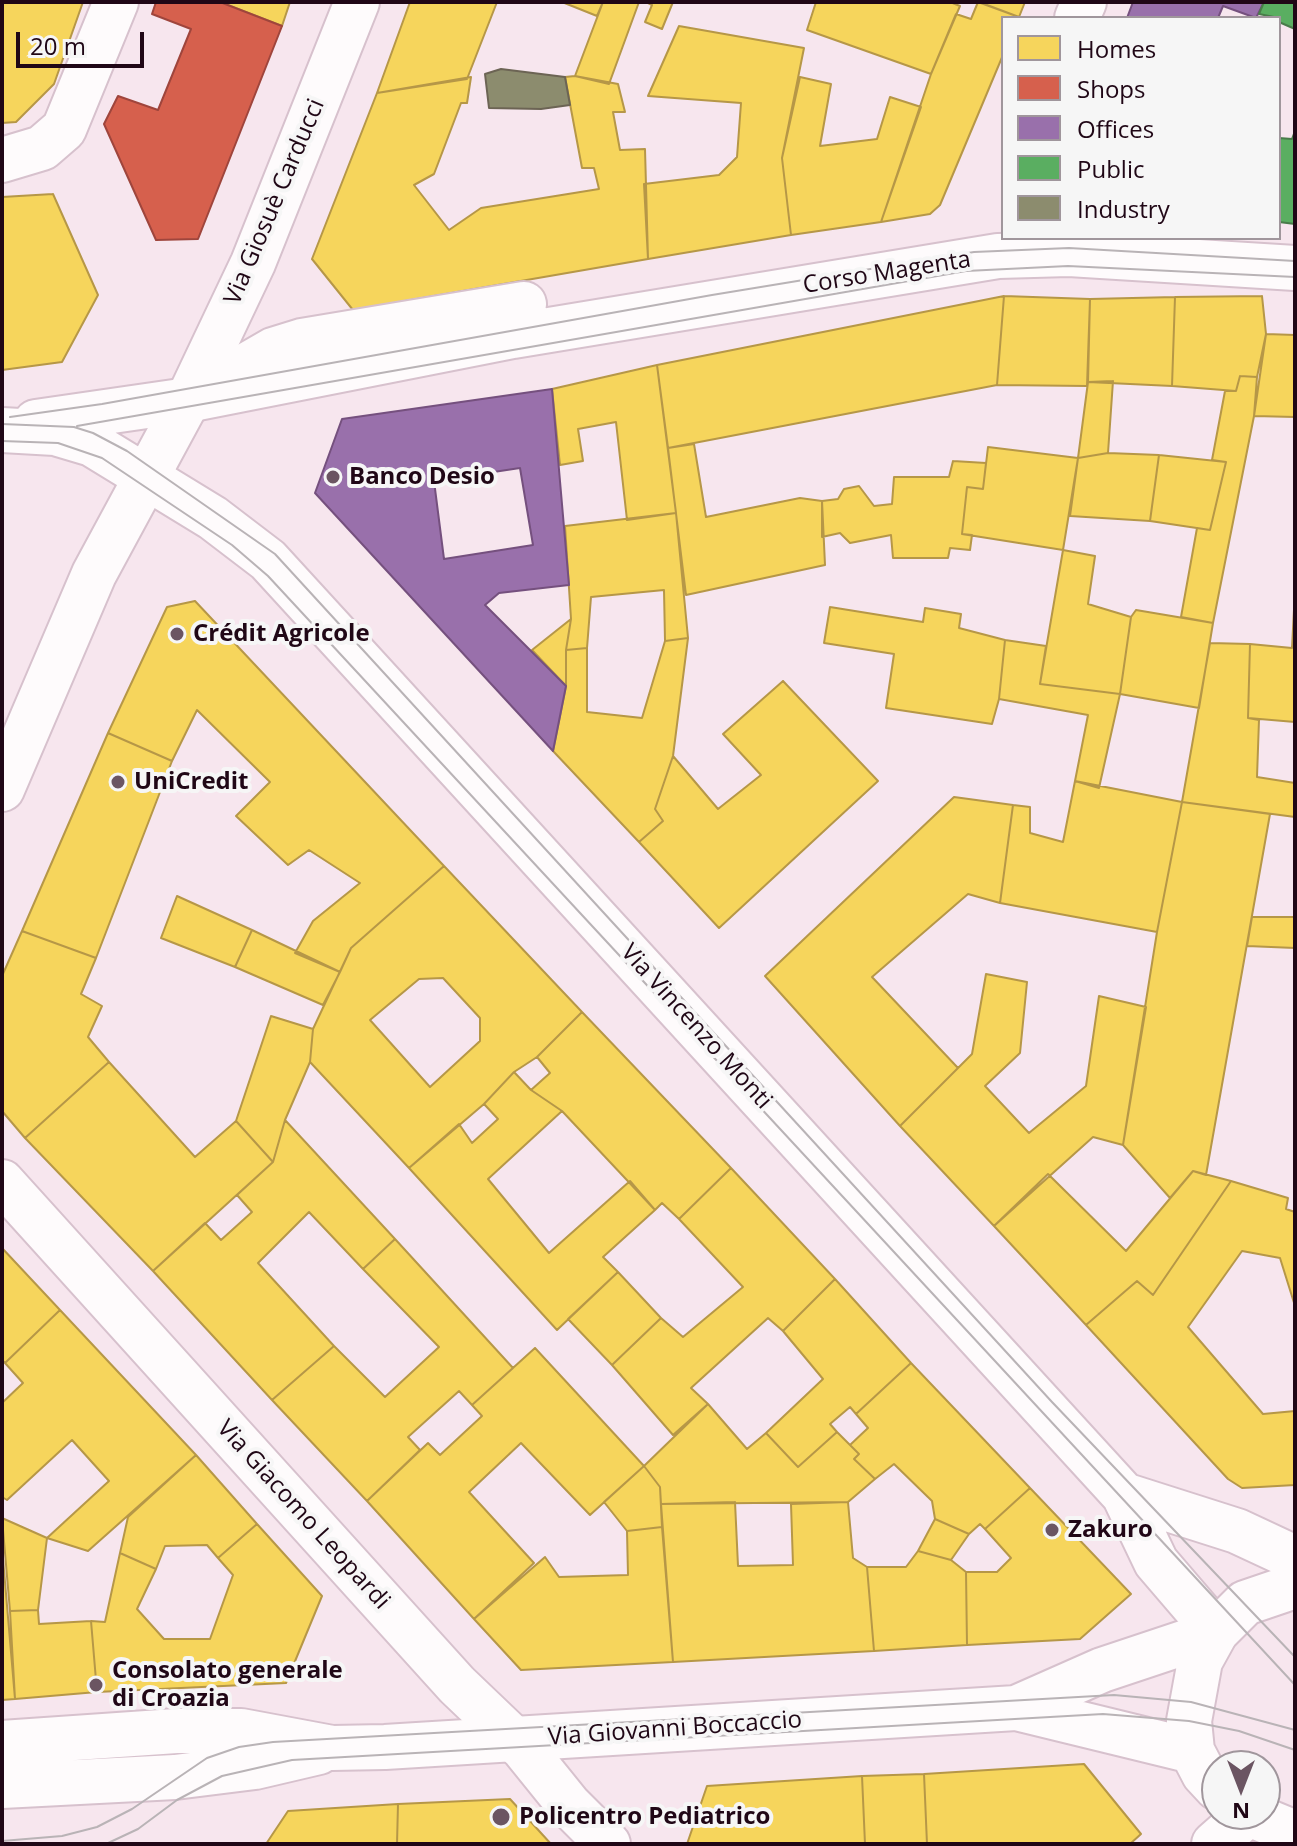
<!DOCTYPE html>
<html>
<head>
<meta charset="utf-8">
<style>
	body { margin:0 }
	#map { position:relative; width:1297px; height:1846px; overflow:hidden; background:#f7e6ee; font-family:"Open Sans",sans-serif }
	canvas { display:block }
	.frame { position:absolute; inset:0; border:4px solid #200716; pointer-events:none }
	.legend { position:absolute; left:1001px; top:16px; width:280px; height:224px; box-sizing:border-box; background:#f6f6f6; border:2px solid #a0969c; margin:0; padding:10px 14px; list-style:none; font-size:24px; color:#200716 }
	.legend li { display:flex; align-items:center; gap:16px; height:40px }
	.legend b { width:40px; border:2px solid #a0969c }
	.north { position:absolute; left:1201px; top:1750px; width:80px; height:80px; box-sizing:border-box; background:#f6f6f6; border:2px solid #a0969c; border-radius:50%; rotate:180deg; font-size:22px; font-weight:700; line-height:32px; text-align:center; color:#200716 }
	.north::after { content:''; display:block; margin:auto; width:28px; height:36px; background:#6b5562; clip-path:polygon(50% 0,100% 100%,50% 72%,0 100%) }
	.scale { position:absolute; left:16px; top:32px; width:128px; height:36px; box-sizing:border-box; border:4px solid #200716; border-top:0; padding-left:10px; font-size:24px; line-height:28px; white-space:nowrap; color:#200716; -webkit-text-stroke:6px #f6f6f6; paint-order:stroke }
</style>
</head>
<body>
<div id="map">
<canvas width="1297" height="1846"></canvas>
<div class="frame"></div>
<ul class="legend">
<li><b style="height:22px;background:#f6d55c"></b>Homes</li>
<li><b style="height:22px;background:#d6604d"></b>Shops</li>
<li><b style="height:22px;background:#9970ab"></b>Offices</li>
<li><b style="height:22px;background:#5aae61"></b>Public</li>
<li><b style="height:22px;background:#8c8c6e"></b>Industry</li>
</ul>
<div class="north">N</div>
<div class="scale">20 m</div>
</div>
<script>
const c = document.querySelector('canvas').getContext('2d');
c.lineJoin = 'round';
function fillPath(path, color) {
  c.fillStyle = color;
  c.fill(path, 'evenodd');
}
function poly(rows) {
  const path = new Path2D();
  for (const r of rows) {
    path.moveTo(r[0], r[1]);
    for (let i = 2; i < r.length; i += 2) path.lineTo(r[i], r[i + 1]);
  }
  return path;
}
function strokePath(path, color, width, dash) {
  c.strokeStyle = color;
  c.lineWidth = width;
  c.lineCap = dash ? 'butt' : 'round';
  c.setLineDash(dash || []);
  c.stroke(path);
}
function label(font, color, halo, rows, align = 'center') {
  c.font = font + ' "Open Sans",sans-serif';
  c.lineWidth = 8;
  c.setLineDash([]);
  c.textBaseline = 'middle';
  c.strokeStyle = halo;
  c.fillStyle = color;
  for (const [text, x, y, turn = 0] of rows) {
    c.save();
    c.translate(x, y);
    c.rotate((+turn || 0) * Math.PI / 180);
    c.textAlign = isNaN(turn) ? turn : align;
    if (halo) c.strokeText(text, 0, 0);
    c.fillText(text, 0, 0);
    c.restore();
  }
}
const homes = poly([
	[2,2,83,2,54,84,16,122,2,123,2,2],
	[220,2,290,2,282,26,220,2],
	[410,2,497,2,467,79,377,93,410,2],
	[562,2,603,2,597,16,562,2],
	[603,2,639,2,609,84,575,76,603,2],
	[646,2,673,2,662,29,645,22,652,5,646,2],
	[816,2,950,2,960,6,931,74,807,30,816,2],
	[978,2,1019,17,1003,18,1003,55,940,205,930,214,881,222,931,74,956,14,971,19,978,2],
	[979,2,1025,2,1019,17,979,2],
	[679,26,804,48,782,158,791,235,648,259,644,184,719,175,737,157,741,103,648,96,679,26],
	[575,76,618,84,625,112,613,112,620,150,645,149,648,259,353,310,312,259,377,93,471,77,467,103,461,103,434,174,414,185,449,230,481,208,599,189,594,168,582,168,565,77,575,76],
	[800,77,831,84,820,146,877,139,890,97,921,107,881,222,791,235,782,158,800,77],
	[53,194,98,295,62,362,2,370,2,197,53,194],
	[1004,296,1090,299,1087,386,997,385,1004,296],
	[1004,296,997,385,668,448,657,365,1004,296],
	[1262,296,1266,334,1257,377,1240,376,1236,391,1172,386,1175,297,1262,296],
	[1175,297,1172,386,1088,382,1090,299,1175,297],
	[1266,334,1295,335,1295,417,1254,416,1266,334],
	[657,365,676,513,627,520,616,422,578,429,583,461,560,465,552,389,657,365],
	[1240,376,1257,377,1254,416,1213,623,1181,617,1197,528,1210,530,1226,462,1212,460,1225,391,1236,391,1240,376],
	[1113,381,1108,453,1078,458,1088,382,1113,381],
	[694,444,706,517,800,498,822,501,825,565,686,595,668,448,694,444],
	[988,447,1078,458,1063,550,962,534,967,487,983,489,988,447],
	[1108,453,1159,455,1150,521,1070,516,1078,458,1108,453],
	[1159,455,1226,462,1210,530,1150,521,1159,455],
	[953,461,986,463,983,489,967,487,962,534,972,535,970,550,950,548,948,558,893,558,891,535,850,543,840,533,822,537,822,501,838,499,844,489,859,486,874,506,892,504,894,477,949,477,953,461],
	[676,513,688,638,665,641,664,590,591,597,587,648,566,650,571,619,565,526,676,513],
	[1063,550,1095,556,1088,604,1131,617,1120,694,1040,684,1063,550],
	[1295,590,1295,722,1248,718,1250,644,1292,648,1295,590],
	[195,601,444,866,351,948,340,972,295,953,313,921,360,883,309,850,288,865,236,816,270,782,197,710,172,761,108,733,167,607,195,601],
	[830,607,923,622,925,608,961,614,959,628,1005,640,999,699,992,724,886,708,894,654,824,643,830,607],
	[1136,610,1213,623,1199,708,1120,694,1131,617,1136,610],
	[571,619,566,650,566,686,532,650,571,619],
	[688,638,673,756,655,809,663,821,639,842,553,751,566,686,566,650,587,648,587,712,642,718,665,641,688,638],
	[1005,640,1046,646,1040,684,1120,694,1099,788,1075,781,1088,715,999,699,1005,640],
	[1210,643,1250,644,1248,718,1259,720,1257,777,1295,783,1295,817,1182,802,1210,643],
	[783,681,878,781,719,928,639,842,663,821,655,809,673,756,718,809,761,775,723,734,783,681],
	[108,733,172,761,96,958,22,931,108,733],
	[1075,781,1182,802,1157,932,1000,903,1013,805,1030,807,1030,833,1063,842,1075,781],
	[954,797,1013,805,1000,903,968,894,872,977,958,1068,900,1126,765,976,954,797],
	[1182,802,1270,814,1206,1175,1193,1171,1170,1198,1123,1145,1157,932,1182,802],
	[444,866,582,1012,537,1057,514,1072,484,1104,409,1168,310,1062,313,1029,351,948,444,866],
	[443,978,480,1018,480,1041,430,1087,370,1020,419,979,443,978],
	[177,896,252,930,235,967,161,938,177,896],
	[1252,917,1295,917,1295,948,1247,946,1252,917],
	[252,930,340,972,323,1005,235,967,252,930],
	[22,931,96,958,81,994,102,1006,88,1037,109,1062,25,1138,2,1111,2,976,22,931],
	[986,974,1027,982,1020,1053,985,1086,1029,1133,1086,1086,1099,996,1146,1007,1123,1145,1093,1137,994,1226,900,1126,972,1054,986,974],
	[582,1012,731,1168,679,1219,662,1203,655,1210,562,1111,531,1090,550,1073,537,1057,582,1012],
	[271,1016,313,1029,310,1062,285,1120,273,1162,236,1121,271,1016],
	[109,1062,195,1157,236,1121,273,1162,153,1271,25,1138,109,1062],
	[514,1072,531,1090,562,1111,488,1179,549,1253,630,1181,655,1210,603,1257,618,1272,557,1330,409,1168,459,1124,472,1143,498,1119,484,1104,514,1072],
	[285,1120,395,1239,363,1269,309,1212,258,1263,334,1346,272,1400,153,1271,205,1223,221,1240,252,1212,237,1195,273,1162,285,1120],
	[731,1168,835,1279,783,1331,768,1318,691,1388,708,1404,673,1435,612,1365,661,1318,683,1337,743,1287,679,1219,731,1168],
	[1193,1171,1231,1181,1153,1295,1137,1281,1086,1325,994,1226,1048,1174,1126,1251,1193,1171],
	[1231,1181,1288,1198,1286,1209,1295,1212,1295,1306,1280,1258,1242,1251,1188,1327,1263,1414,1295,1411,1295,1485,1242,1488,1228,1479,1086,1325,1137,1281,1153,1295,1231,1181],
	[395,1239,513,1368,472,1405,459,1391,408,1437,420,1450,367,1501,272,1400,334,1346,385,1397,439,1347,363,1269,395,1239],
	[2,1248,60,1310,5,1363,2,1360,2,1248],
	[618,1272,661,1318,612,1365,568,1319,618,1272],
	[835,1279,911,1363,856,1414,850,1407,830,1424,837,1432,798,1467,766,1433,823,1379,783,1331,835,1279],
	[60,1310,196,1455,88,1551,47,1538,109,1481,72,1440,7,1500,2,1497,2,1403,23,1383,5,1363,60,1310],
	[535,1348,644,1466,590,1515,521,1443,469,1492,534,1563,474,1619,367,1501,428,1443,440,1455,482,1416,472,1405,535,1348],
	[911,1363,1030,1488,985,1529,980,1524,969,1534,935,1519,932,1501,894,1464,875,1479,854,1459,859,1454,850,1445,868,1428,856,1414,911,1363],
	[708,1404,747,1449,766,1433,798,1467,837,1432,859,1454,854,1459,875,1479,848,1502,661,1504,660,1487,644,1466,708,1404],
	[196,1455,257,1524,218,1558,207,1545,165,1546,156,1569,120,1553,128,1517,196,1455],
	[644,1466,660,1487,662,1527,627,1531,604,1502,644,1466],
	[1030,1488,1131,1594,1080,1639,967,1645,966,1572,997,1572,1011,1558,985,1529,1030,1488],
	[735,1502,738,1566,793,1565,791,1504,848,1502,853,1558,867,1567,874,1651,673,1662,661,1504,735,1502],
	[2,1518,47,1538,38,1610,10,1611,2,1518],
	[935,1519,969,1534,951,1560,918,1551,935,1519],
	[257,1524,322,1596,286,1683,97,1692,91,1621,105,1622,120,1553,156,1569,137,1609,164,1639,210,1639,233,1575,218,1558,257,1524],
	[662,1527,673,1662,521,1670,474,1619,545,1557,559,1577,628,1575,627,1531,662,1527],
	[2,1547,15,1699,2,1700,2,1547],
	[918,1551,951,1560,966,1572,967,1645,874,1651,867,1567,906,1567,918,1551],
	[38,1610,39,1624,91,1621,97,1692,15,1699,10,1611,38,1610],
	[1084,1764,1141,1834,1130,1844,927,1844,924,1774,1084,1764],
	[924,1774,927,1844,865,1844,862,1776,924,1774],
	[862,1776,865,1844,687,1844,707,1786,862,1776],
	[510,1799,551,1844,397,1844,398,1804,510,1799],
	[398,1804,397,1844,266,1844,288,1811,398,1804]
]);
const shops = poly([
	[156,2,220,2,282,26,198,239,156,240,104,124,118,96,158,110,191,29,152,14,156,2]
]);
const offices = poly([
	[1133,2,1264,2,1256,18,1223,6,1218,18,1127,18,1133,2],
	[552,389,569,585,499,593,485,605,566,686,553,751,315,493,342,419,552,389],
	[520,468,533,545,444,559,434,481,520,468]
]);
const public = poly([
	[1264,2,1295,2,1295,29,1279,22,1279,18,1259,14,1264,2],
	[1295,131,1295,224,1279,222,1279,138,1292,139,1295,131]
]);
const industry = poly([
	[501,69,565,77,570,105,541,109,489,108,485,74,501,69]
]);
const minor = poly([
	[1077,18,1084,2],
	[2,160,42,148,64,129,116,2],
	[221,380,273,350,302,341,524,304],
	[36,422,188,400,513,336,998,256,1069,254,1295,268],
	[2,430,55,433,92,444,213,518,268,560,1124,1495,1156,1562,1216,1632],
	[2,1182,457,1685,523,1748,569,1805,608,1844],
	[1124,1495,1237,1531,1295,1558],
	[1214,1844,1248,1814]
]);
const tertiary = poly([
	[2,789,94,574,188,400,253,263,357,2],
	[1016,1708,1192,1751],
	[2,1743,176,1731,241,1731,332,1748,385,1747,1016,1708,1102,1670,1216,1632],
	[2,1786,175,1777,255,1767,319,1752],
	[1217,1788,1204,1774,1192,1751,1189,1721,1200,1661,1216,1632,1245,1603,1295,1586],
	[1249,1814,1295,1833]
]);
const tram = poly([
	[10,417,102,404,712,295,974,252,1069,248,1295,261],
	[2,424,74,427,93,433,127,451,275,554,1052,1402,1295,1657],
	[77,426,966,271,1068,266,1295,277],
	[2,441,58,443,102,458,232,545,268,576,1295,1685],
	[2,1841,62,1836,97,1827,132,1809,207,1758,239,1747,273,1742,1114,1695,1191,1702,1295,1730],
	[106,1844,138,1829,177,1800,222,1776,292,1760,1103,1714,1189,1721,1239,1731,1295,1750]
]);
const markers = [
	[333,477,8,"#6b5562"],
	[177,634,8,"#6b5562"],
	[118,782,8,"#6b5562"],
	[1052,1530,8,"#6b5562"],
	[96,1685,8,"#6b5562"],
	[501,1817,10,"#6b5562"]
];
const streetNames = [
	["Via Giosuè Carducci",275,202,-67],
	["Corso Magenta",887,273,-9],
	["Via Vincenzo Monti",696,1027,48],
	["Via Giacomo Leopardi",303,1515,48],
	["Via Giovanni Boccaccio",675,1729,-4]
];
const poiNames = [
	["Banco Desio",349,477],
	["Crédit Agricole",193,634],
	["UniCredit",134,782],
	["Zakuro",1068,1530],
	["Consolato generale",112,1671],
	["di Croazia",112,1699],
	["Policentro Pediatrico",519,1817]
];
fillPath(homes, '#f6d55c');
strokePath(homes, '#b69747', 2);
fillPath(shops, '#d6604d');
strokePath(shops, '#9f453c', 2);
fillPath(offices, '#9970ab');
strokePath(offices, '#75507e', 2);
fillPath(public, '#5aae61');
strokePath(public, '#497c4a', 2);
fillPath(industry, '#8c8c6e');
strokePath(industry, '#6c6454', 2);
strokePath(minor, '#d7c1cd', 48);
strokePath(tertiary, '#d7c1cd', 48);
strokePath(minor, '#fefbfc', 44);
strokePath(tertiary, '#fefbfc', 44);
strokePath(tram, '#b9b3b6', 2);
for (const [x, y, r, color] of markers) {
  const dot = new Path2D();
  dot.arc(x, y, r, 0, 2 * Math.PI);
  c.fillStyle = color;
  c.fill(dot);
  strokePath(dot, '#f6f6f6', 3);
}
label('24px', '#200716', '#f6f6f6', streetNames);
label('bold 24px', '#200716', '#f6f6f6', poiNames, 'left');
</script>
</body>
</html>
